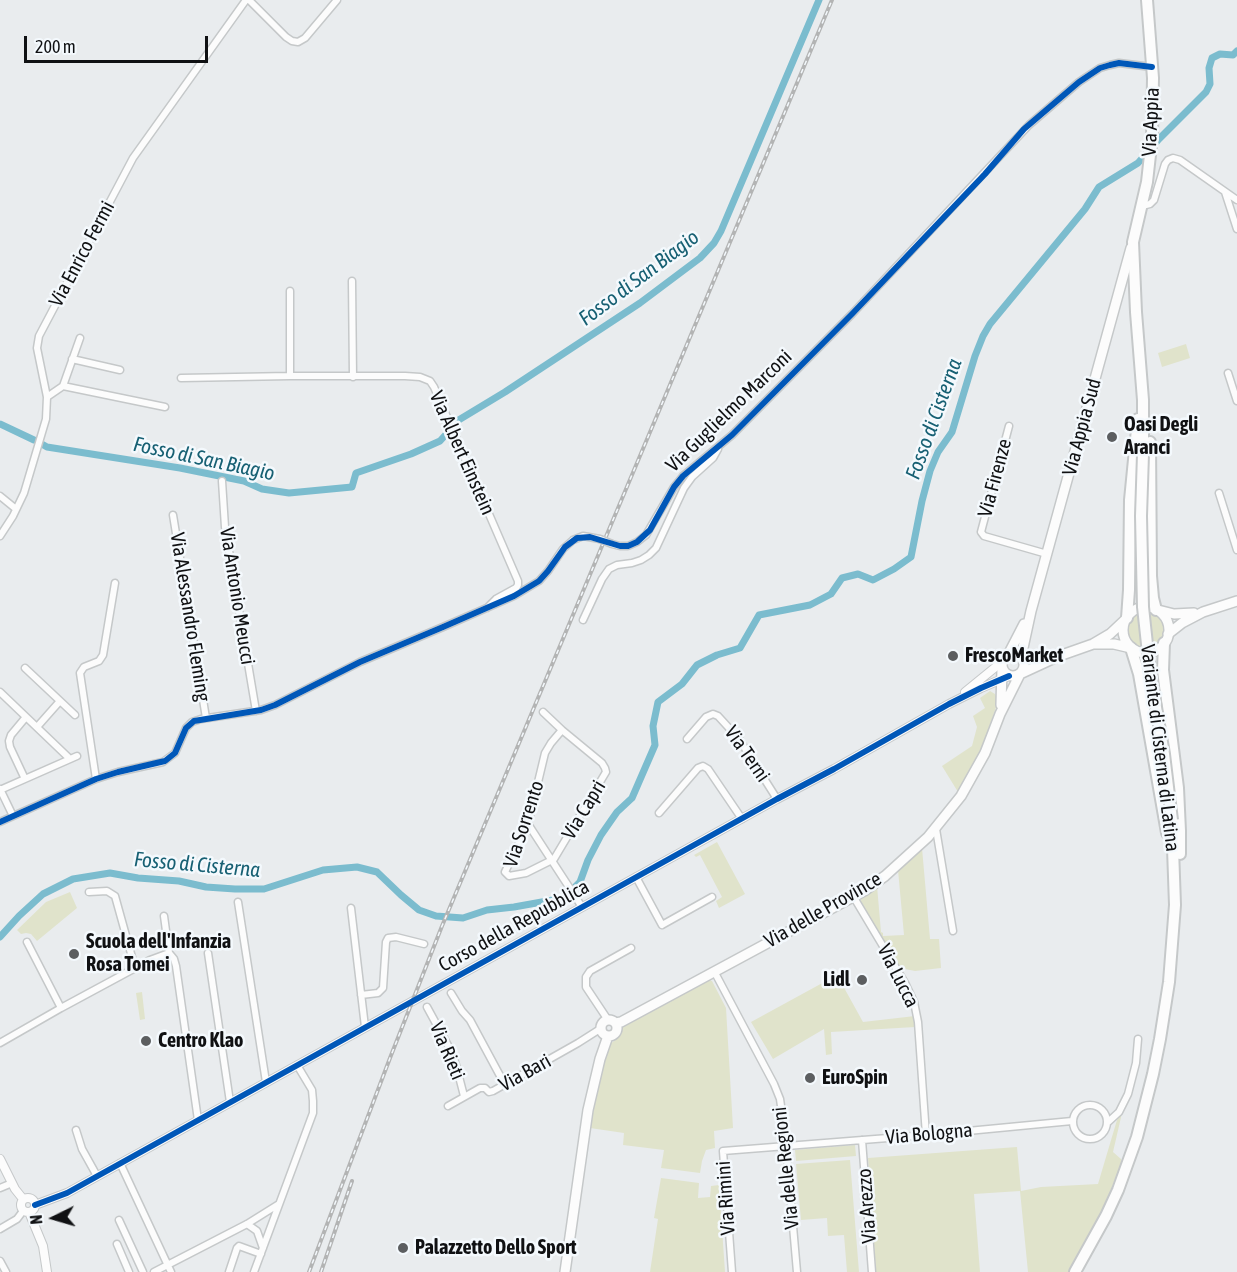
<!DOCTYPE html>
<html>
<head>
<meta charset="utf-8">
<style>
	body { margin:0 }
	#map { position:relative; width:1237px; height:1272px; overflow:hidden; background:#e9ecee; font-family:"Asap Condensed",sans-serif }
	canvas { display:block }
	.north { position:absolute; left:24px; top:1188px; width:60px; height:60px; -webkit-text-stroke:4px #f4f9fd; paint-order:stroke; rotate:265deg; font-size:16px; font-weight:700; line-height:24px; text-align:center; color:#101113 }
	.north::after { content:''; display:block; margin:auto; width:21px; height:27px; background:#101113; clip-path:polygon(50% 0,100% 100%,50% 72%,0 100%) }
	.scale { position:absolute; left:24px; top:36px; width:184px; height:27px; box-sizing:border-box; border:3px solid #101113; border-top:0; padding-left:8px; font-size:18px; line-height:21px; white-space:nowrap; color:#101113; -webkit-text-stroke:4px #f4f9fd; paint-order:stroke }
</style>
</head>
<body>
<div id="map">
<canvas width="1237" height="1272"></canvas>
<div class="north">N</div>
<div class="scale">200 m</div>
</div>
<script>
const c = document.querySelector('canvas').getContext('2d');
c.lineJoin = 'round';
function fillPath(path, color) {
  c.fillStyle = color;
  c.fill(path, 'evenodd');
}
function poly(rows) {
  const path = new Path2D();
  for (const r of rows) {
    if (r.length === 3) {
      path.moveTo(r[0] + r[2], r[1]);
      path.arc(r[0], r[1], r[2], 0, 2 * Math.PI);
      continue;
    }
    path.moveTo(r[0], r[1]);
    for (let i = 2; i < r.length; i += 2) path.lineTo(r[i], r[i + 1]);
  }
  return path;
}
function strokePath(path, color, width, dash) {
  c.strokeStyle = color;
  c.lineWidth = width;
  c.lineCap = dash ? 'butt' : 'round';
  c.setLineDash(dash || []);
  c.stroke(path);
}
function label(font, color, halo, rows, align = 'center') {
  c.font = font + ' "Asap Condensed",sans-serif';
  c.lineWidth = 5;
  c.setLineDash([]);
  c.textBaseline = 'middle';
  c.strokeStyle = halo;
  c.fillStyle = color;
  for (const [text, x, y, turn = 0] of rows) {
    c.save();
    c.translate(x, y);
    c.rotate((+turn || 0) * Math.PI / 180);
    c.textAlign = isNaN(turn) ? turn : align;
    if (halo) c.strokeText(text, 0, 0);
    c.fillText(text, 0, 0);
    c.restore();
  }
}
const green = poly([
	[1186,344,1190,358,1162,367,1158,353],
	[1146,631,19],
	[990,691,995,694,998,702,978,758,958,792,942,766,972,746,977,727,973,716,985,708,980,698],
	[717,842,745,894,719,908,716,901,722,897,700,855,696,857,694,855],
	[922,848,930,939,939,939,941,968,915,971,900,968,861,903,861,899,862,897,877,886,881,932,883,933,883,936,904,935,898,870],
	[70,892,77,908,37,941,31,934,26,933,21,934,17,930,46,902],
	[837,975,863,1022,915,1016,915,1027,831,1032,832,1054,826,1055,824,1029,773,1059,751,1022],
	[709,980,712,981,726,1008,733,1128,714,1131,715,1148,706,1150,702,1161,700,1173,661,1168,664,1150,623,1145,624,1133,590,1128,598,1080,609,1045,619,1037,622,1033,622,1028,626,1023,705,981],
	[142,992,145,1019,140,1020,136,993],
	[1122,1113,1113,1152,1121,1159,1121,1166,1092,1233,1070,1272,1028,1272,1020,1191,974,1194,980,1272,876,1272,868,1158,1017,1147,1021,1191,1041,1187,1098,1184,1117,1120],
	[855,1145,856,1156,796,1161,795,1150],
	[850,1160,859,1272,847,1272,844,1235,828,1236,827,1218,801,1220,796,1164],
	[661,1178,699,1183,698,1198,710,1197,711,1186,719,1185,725,1272,650,1272,658,1219,654,1218]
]);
const canal = poly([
	[0,424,34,440],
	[453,426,457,421,505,392,640,303,700,258,714,243,721,231,819,0],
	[40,443,47,447,180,468,244,481,262,489,289,493,352,487,356,473,411,454,440,441,449,431],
	[0,937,19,916,43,894,73,879,110,873,138,878,179,881,206,887,235,889,264,889,323,870,357,867,377,872,401,895,419,910,436,916,463,918,487,910,514,907,564,898,580,882,588,860,601,835,617,812,632,798,655,745,653,726,658,702,682,684,697,665,717,655,740,648,759,615,810,605,831,594,842,578,858,574,873,580,894,569,911,557,922,501,930,471,938,452,952,432,975,356,983,336,990,324,1085,209,1099,187,1138,163,1159,139,1206,92,1210,84,1209,68,1212,58,1220,54,1233,55,1237,51]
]);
const minor = poly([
	[249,0,286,37,292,41,298,42,305,38,337,0],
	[1225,192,1237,229],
	[1142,206,1150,204,1154,200,1165,164,1168,160,1173,158,1180,160,1237,200],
	[352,281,353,377],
	[290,291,290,376],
	[72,359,120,370],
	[1228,373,1237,401],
	[181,378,290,376,405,376,420,377,430,381,434,387,518,581,518,585,516,588,496,599,487,608],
	[63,386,80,338],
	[47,397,63,386,165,407],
	[1009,426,981,532,984,536,1047,554],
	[222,481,225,527,256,711],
	[1219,493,1237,550],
	[0,496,16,509],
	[173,515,206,718],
	[0,536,13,516,24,493,46,419,47,397,37,348,39,336,133,158,246,0],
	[612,544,620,546,628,546,637,542,646,535,674,487,683,476,732,435,852,314,1029,125,1079,82,1100,68,1110,65,1119,63,1152,67],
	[583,620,602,579,609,569,617,565,632,563,641,560,649,555,656,548,684,488,692,477,713,458,718,449],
	[25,668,75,715],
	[0,692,70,759],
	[543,712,562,730,602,763,605,768,606,772,554,859,526,873,509,876,505,872,528,824,545,753,551,743,562,730],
	[37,727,60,701],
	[687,739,706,717,713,714,718,716,739,739,777,799],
	[25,779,10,747,9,741,11,735,26,717],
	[96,779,80,673,84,667,99,661,103,655,115,583],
	[0,789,13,816],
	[0,790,77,756],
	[659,813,698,768,703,766,708,769,742,819],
	[0,822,96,779,118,772,163,762,175,753,186,728,192,722,201,719,261,710,275,705,360,662,443,627,514,596,539,581,548,571,563,549,573,540,583,536,600,539],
	[528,824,582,907],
	[936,829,953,931],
	[636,877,662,925,712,897],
	[89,892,107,891,115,896,135,968],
	[853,896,905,983,914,1002,918,1022,926,1135],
	[238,902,266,1082],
	[351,908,365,1027],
	[164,916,169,953,174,959,176,966,198,1120],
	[27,942,61,1008],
	[208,953,230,1102],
	[714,971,774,1084,780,1099,785,1134,797,1272],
	[451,993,462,1011,470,1020,505,1085],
	[361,995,378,993,383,988,386,942,388,938,396,937,424,944],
	[427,1007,451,1051,456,1065,464,1096],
	[608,1020,586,987,586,977,590,971,631,948],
	[0,1043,61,1008,150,960,169,953],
	[1090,1122,17],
	[448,1106,480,1088,485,1088,489,1092,493,1091,578,1043,600,1029],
	[1107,1123,1119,1112,1128,1094,1136,1063,1138,1039],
	[76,1130,82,1149,97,1176],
	[862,1140,872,1272],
	[120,1163,171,1272],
	[0,1188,12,1183],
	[119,1220,143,1272],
	[247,1224,257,1231,263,1248],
	[0,1229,17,1219,23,1211],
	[117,1244,129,1272],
	[0,1261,6,1272],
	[154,1272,247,1224,279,1204],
	[229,1272,237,1248,239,1246,261,1254],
	[254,1272,313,1113,313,1101,312,1090,297,1065],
	[732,1272,723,1151,926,1135,1072,1121]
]);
const tertiary = poly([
	[965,692,1003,661],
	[0,1159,15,1189,23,1199],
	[28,1205,7],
	[35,1205,67,1193,777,799,834,769,949,704,981,688,1009,676],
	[29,1212,43,1246,47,1272]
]);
const secondary = poly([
	[1146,630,23],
	[1158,610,1174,614,1194,613],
	[1168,634,1182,623,1203,612,1237,601],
	[1095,644,1114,644,1131,648],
	[1013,665,11],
	[1008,655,1024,624],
	[1021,657,1031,611,1131,248],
	[1001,705,1002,668],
	[609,1028,8],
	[616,1023,621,1022,864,891,885,876,928,837,961,796,985,753,1000,714,1020,674,1059,656,1093,644,1110,634,1127,618],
	[565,1272,588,1110,600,1059,608,1036]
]);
const primary = poly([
	[1150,442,1151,576,1153,598,1156,610],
	[1143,454,1143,400,1136,312,1133,242,1147,182,1152,137,1153,78,1147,0],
	[1127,618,1129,590,1130,500,1138,419],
	[1164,643,1163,670,1178,788,1180,831,1180,854],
	[1131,648,1139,674,1167,833],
	[1075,1272,1106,1216,1118,1190,1137,1137,1153,1074,1160,1039,1169,982,1175,905,1172,820]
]);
const rail = poly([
	[309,1272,390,1058,442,926,832,0],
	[321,1272,352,1181]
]);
const minorBridge = poly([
	[600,539,612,544]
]);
const primaryBridge = poly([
	[1143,454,1141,516,1143,607,1150,672,1164,754,1172,820]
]);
const cycleway = poly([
	[0,822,96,779,118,772,165,761,175,753,186,728,194,721,261,710,275,705,360,662,443,627,514,596,539,581,548,571,565,547,577,538,590,537,620,546,628,546,637,542,650,530,674,487,683,476,732,435,852,314,985,174,1024,129,1079,82,1100,68,1110,65,1119,63,1152,67],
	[35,1205,67,1193,777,799,834,769,949,704,981,688,1009,676]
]);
const markers = [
	[1112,437,6,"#5c5e60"],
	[953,656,6,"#5c5e60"],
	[74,954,6,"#5c5e60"],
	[862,980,6,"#5c5e60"],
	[146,1041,6,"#5c5e60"],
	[810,1078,6,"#5c5e60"],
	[403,1248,6,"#5c5e60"]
];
const streetNames = [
	["Via Appia",1151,122,-87],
	["Via Enrico Fermi",82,254,-62],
	["Via Guglielmo Marconi",729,411,-44],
	["Via Appia Sud",1082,427,-75],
	["Via Albert Einstein",462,453,66],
	["Via Firenze",995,478,-75],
	["Via Antonio Meucci",237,596,81],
	["Via Alessandro Fleming",190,617,81],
	["Variante di Cisterna di Latina",1160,748,83],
	["Via Terni",747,754,55],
	["Via Capri",584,810,-59],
	["Via Sorrento",524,824,-72],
	["Via delle Province",823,910,-30],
	["Corso della Repubblica",514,926,-29],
	["Via Lucca",898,976,63],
	["Via Rieti",447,1051,67],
	["Via Bari",525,1073,-29],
	["Via Bologna",929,1134,-5],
	["Via delle Regioni",786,1168,-96],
	["Via Rimini",726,1198,-94],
	["Via Arezzo",867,1206,-94]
];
const poiNames = [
	["Oasi Degli",1124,425],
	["Aranci",1124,448],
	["FrescoMarket",965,656],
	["Scuola dell'Infanzia",86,942],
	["Rosa Tomei",86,965],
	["Lidl",850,980,"right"],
	["Centro Klao",158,1041],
	["EuroSpin",822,1078],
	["Palazzetto Dello Sport",415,1248]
];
const waterNames = [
	["Fosso di San Biagio",639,278,-37],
	["Fosso di Cisterna",934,419,-70],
	["Fosso di San Biagio",204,459,12],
	["Fosso di Cisterna",197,865,5]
];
fillPath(green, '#e0e3cb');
strokePath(canal, '#7bbcce', 7);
strokePath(minor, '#c5c8c9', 9);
strokePath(tertiary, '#c5c8c9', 10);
strokePath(secondary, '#c5c8c9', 12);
strokePath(primary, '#c5c8c9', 14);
strokePath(minor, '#fcfcfc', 6);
strokePath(tertiary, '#fcfcfc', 8);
strokePath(secondary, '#fcfcfc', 9);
strokePath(primary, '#fcfcfc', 10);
strokePath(rail, '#b3b4b4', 4);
strokePath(rail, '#f4f9fd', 1.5, [4.5]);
strokePath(minorBridge, '#c5c8c9', 9, []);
strokePath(primaryBridge, '#c5c8c9', 14, []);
strokePath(minorBridge, '#fcfcfc', 6);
strokePath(primaryBridge, '#fcfcfc', 10);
strokePath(cycleway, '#0057b8', 6);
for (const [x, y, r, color] of markers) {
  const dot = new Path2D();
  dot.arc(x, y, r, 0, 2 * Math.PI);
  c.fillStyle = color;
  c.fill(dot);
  strokePath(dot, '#f4f9fd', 2);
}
label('20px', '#101113', '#f4f9fd', streetNames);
label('bold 20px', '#101113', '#f4f9fd', poiNames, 'left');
label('italic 21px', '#176073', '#f4f9fd', waterNames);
</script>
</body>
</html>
